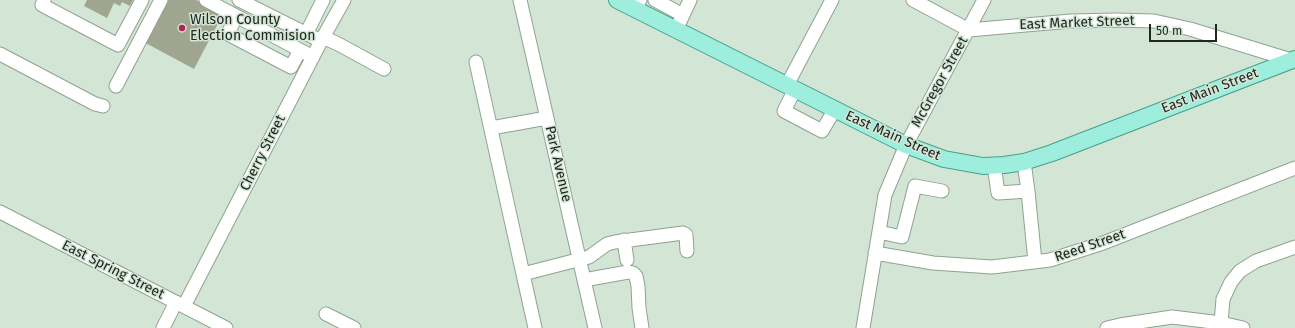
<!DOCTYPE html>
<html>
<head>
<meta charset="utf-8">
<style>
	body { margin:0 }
	#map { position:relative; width:1295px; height:328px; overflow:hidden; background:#d3e6d5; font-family:"Fira Sans",sans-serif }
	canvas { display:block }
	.scale { position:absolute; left:1149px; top:24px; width:68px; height:18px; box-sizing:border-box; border:2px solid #202721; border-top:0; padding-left:5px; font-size:12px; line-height:14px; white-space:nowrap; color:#202721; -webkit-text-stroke:3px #d3e6d5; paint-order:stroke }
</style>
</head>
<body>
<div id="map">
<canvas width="1295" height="328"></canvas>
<div class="scale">50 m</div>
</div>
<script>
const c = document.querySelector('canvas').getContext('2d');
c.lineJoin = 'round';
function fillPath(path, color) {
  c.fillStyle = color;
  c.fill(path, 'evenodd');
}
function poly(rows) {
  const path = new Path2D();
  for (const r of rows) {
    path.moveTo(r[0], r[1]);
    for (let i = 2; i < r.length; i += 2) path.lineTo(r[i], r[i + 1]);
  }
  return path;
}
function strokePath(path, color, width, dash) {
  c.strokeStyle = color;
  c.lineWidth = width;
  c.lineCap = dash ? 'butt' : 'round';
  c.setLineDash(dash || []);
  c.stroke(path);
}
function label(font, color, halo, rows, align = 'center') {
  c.font = font + ' "Fira Sans",sans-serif';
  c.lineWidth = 3;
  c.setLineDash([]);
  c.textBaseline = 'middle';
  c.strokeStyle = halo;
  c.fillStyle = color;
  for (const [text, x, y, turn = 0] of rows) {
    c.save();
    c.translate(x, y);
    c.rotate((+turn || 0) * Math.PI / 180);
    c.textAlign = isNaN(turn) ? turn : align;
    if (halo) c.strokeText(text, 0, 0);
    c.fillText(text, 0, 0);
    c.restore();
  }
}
const building = poly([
	[87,0,133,0,130,6,122,2,120,6,114,3,107,18,84,6],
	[164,0,196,0,223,14,194,69,142,41]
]);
const minor = poly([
	[44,0,42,5,118,45,142,0],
	[206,0,313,57],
	[239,0,321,41],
	[520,0,595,328],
	[655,0,683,15],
	[913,0,969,30,1071,21,1116,20,1154,21,1190,29,1291,60],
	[634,9,640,0],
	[236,16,228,34,291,67,300,50],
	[676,30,690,0],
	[306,34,323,0],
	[323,37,340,45,384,69],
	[0,54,95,104,103,106],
	[476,62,523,274,589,257,607,244,615,242,683,233,686,235,687,251],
	[787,85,832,0],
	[116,86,161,0],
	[795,89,784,111,822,131,835,109],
	[491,128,547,118],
	[994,165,998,193,1028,191,1024,162],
	[1028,191,1035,262],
	[0,212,226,328],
	[879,232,902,237,915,186,942,191],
	[624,240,627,260],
	[875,253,933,263,992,267,1050,260,1103,243,1295,168],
	[523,274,535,328],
	[584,280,628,272,633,273,636,276,638,286,639,308,642,328],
	[184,306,321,41,344,0],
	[326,314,354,328],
	[1221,323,1223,299,1231,282,1240,271,1256,261,1295,247],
	[163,328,176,302],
	[863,328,885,195,906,145,984,0],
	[1107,328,1120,325,1172,317,1221,323,1243,328]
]);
const major = poly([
	[617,0,906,145,944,159,983,166,1004,165,1024,162,1052,153,1295,59]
]);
const markers = [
	[182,28,4,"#b32456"]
];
const poiNames = [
	["Wilson County",190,20],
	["Election Commision",190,36]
];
const streetNames = [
	["East Market Street",1077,23,-2],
	["McGregor Street",940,82,-61],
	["East Main Street",1210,91,-21],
	["East Main Street",893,136,24],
	["Cherry Street",263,153,-63],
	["Park Avenue",558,164,77],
	["Reed Street",1090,246,-19],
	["East Spring Street",113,270,27]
];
fillPath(building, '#a0a590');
strokePath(minor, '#90a191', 15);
strokePath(major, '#46a18c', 18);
strokePath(minor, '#fff', 13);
strokePath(major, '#9deedc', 16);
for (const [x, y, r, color] of markers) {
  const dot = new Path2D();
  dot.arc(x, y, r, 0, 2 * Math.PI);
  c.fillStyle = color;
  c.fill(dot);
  strokePath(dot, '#d3e6d5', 1.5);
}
label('14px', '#202721', '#d3e6d5', poiNames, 'left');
label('14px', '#202721', '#d3e6d5', streetNames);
</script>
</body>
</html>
